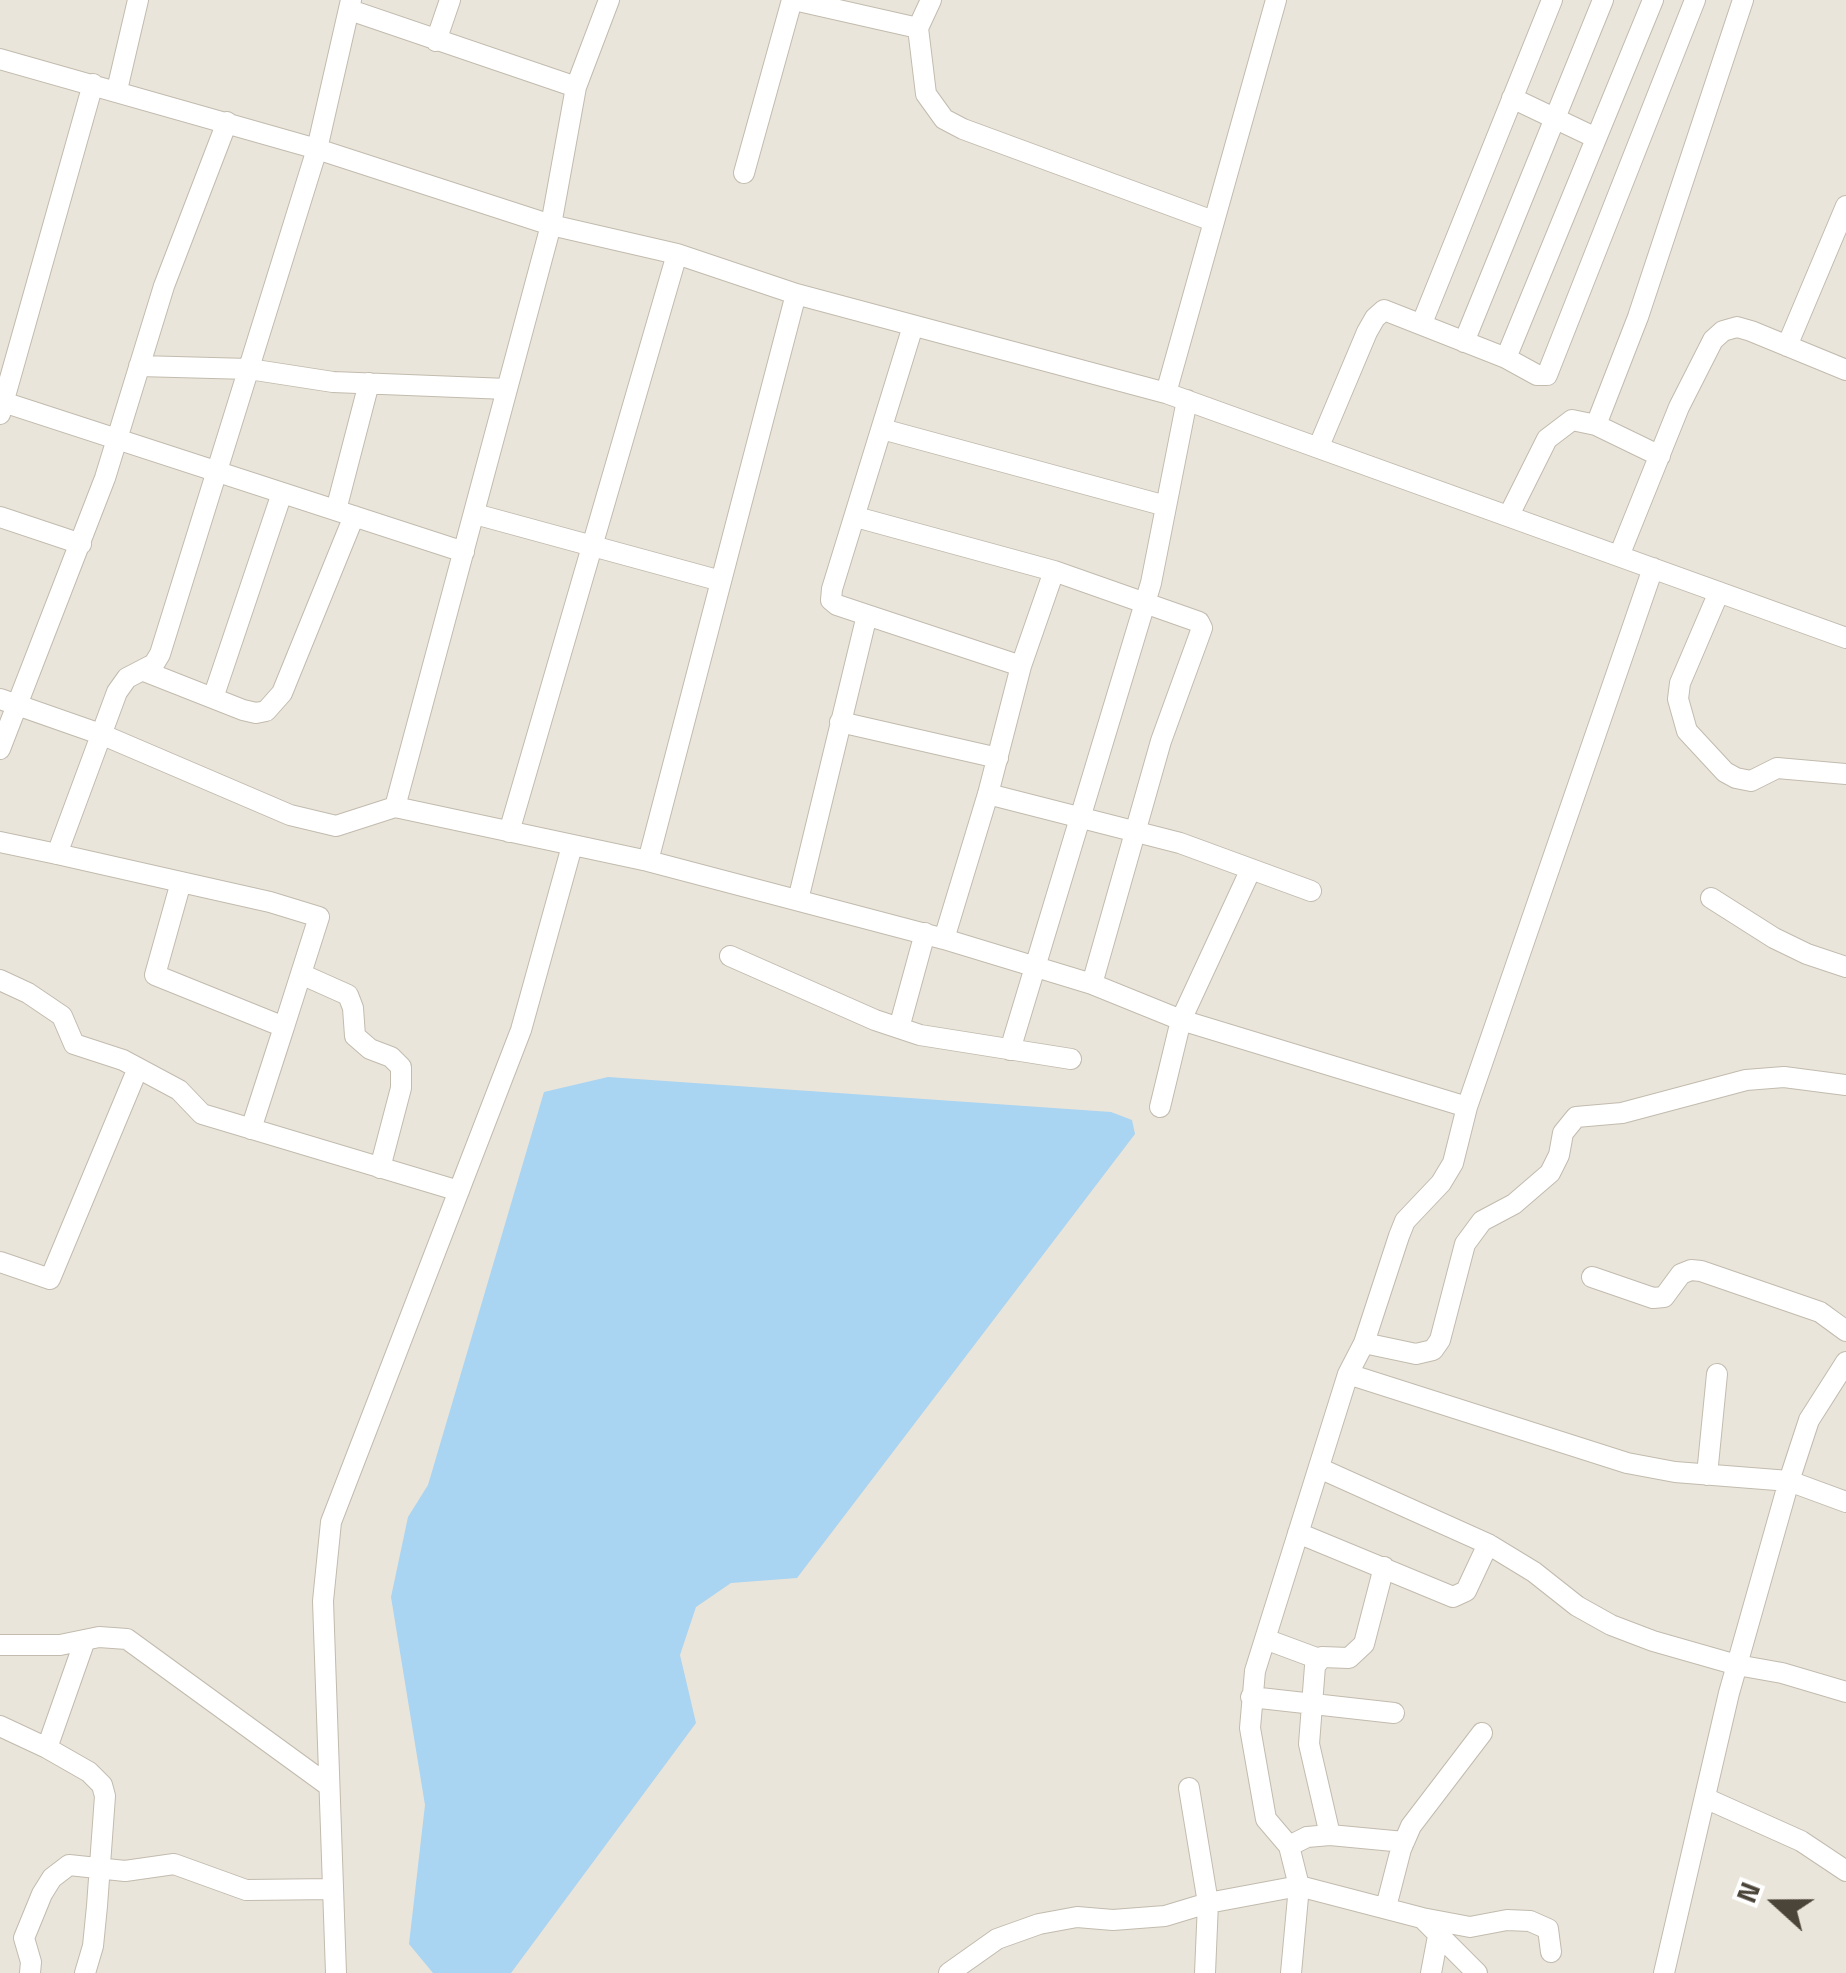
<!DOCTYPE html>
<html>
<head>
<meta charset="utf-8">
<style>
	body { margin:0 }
	#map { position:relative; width:1846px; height:1973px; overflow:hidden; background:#f6f3ec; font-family:"Titillium Web",sans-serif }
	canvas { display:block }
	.north { position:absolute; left:1726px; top:1853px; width:100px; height:100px; -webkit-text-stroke:8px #fff; paint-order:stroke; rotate:291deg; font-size:28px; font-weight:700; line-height:40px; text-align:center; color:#4b4439 }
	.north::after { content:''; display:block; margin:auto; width:35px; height:45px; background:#4b4439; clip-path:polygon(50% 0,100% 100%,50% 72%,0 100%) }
</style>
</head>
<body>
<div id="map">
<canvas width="1846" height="1973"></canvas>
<div class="north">N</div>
</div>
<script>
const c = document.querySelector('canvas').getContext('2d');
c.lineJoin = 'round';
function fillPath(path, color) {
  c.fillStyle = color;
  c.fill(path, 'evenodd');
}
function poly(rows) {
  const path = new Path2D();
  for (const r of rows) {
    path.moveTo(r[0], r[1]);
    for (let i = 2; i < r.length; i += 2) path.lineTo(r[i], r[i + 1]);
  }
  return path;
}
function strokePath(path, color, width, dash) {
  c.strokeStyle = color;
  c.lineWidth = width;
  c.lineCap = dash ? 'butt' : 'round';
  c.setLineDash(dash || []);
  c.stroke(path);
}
const residential = poly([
	[0,0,1846,0,1846,1973,0,1973]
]);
const water = poly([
	[608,1077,1111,1112,1132,1120,1135,1134,797,1578,731,1583,696,1607,680,1655,696,1723,511,1973,433,1973,409,1944,425,1805,391,1597,408,1517,428,1485,544,1092]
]);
const street = poly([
	[609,0,576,87,551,225,395,807,648,861,796,294],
	[794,0,918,28],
	[931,0,918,28,926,94,944,119,963,129,1213,221],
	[350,10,576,87],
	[436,41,450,0],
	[0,59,317,149,551,225,677,254,796,294,1166,393,1846,638],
	[117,90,138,0],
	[1512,98,1596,138],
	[744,173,792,0],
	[1422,323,1552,0],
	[1464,342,1603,0],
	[1787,346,1846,206],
	[1506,358,1653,0],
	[139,366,249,369,333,382,507,389],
	[1166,393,1276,0],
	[3,402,464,552],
	[0,414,93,84],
	[1596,425,1660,456],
	[882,429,1166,506],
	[1319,446,1367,332,1375,318,1384,310,1506,358,1537,375,1547,375,1695,0],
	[336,510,369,383],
	[475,514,721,581],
	[1509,515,1547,439,1572,420,1596,425,1638,317,1743,0],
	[0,517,81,544],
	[856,517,1054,571,1199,622,1202,628,1161,741,1092,984],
	[1619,556,1679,407,1713,340,1723,331,1737,327,1751,331,1846,370],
	[1719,592,1680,683,1678,699,1687,731,1725,772,1736,778,1751,781,1777,768,1846,774],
	[867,615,837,605,831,600,832,589,913,326],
	[144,671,243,710,256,713,266,711,282,693,354,516],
	[213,698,282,493],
	[0,699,103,735,290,815,336,826,395,807],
	[840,722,998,758],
	[0,749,105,478,164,286,227,122],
	[988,794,1180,843,1311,891],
	[509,832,677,254],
	[0,842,57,854,181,882,270,902,319,917,284,1027,155,975,181,882],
	[57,854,117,692,127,678,154,664,160,654,317,149,351,0],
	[648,861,944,939,1092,984,1181,1020,1467,1107],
	[1711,898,1774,938,1807,954,1846,967],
	[798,900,867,615,1021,666],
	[944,939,988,794,1021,666,1054,571],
	[730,956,875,1020,920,1035,1071,1059],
	[301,974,348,995,353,1008,355,1036,370,1049,391,1057,401,1067,401,1088,380,1168],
	[0,980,28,993,62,1016,74,1044,123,1060,179,1090,202,1114,459,1191],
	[899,1028,925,933],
	[1010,1050,1151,583,1187,400],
	[1160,1107,1181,1020,1251,869],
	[251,1129,284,1027],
	[0,1262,50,1279,138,1068],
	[1592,1277,1653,1298,1664,1297,1681,1274,1691,1270,1701,1271,1820,1312,1846,1331],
	[1364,1343,1416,1354,1433,1350,1440,1340,1465,1244,1482,1221,1514,1204,1550,1173,1559,1155,1563,1133,1576,1117,1622,1113,1746,1080,1784,1077,1846,1085],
	[1348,1374,1627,1463,1675,1472,1789,1481,1846,1502],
	[1319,1468,1488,1544,1534,1572,1577,1606,1611,1625,1653,1641,1737,1665,1782,1673,1846,1692],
	[1707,1475,1717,1374],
	[1298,1533,1453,1597,1466,1591,1488,1544],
	[1265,1639,1319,1659],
	[0,1645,60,1645,99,1637,127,1639,329,1786],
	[1251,1697,1394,1713],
	[0,1726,47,1748,89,1772,102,1785,105,1796,97,1906,93,1946,85,1973],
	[47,1748,85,1640],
	[1189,1788,1208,1903,1205,1973],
	[1705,1798,1801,1841,1846,1871],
	[1330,1835,1309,1744,1315,1666,1322,1657,1349,1658,1364,1644,1384,1567],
	[1289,1846,1307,1837,1330,1835,1404,1842],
	[1386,1907,1401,1849,1411,1826,1482,1733],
	[1422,1918,1470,1927,1507,1920,1530,1921,1548,1929,1551,1952],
	[30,1973,31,1962,24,1938,42,1894,52,1878,69,1865,125,1871,174,1864,246,1890,333,1889],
	[336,1973,323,1601,331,1522,521,1030,572,846],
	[949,1973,997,1939,1039,1924,1077,1917,1113,1920,1165,1916,1208,1903,1299,1886,1422,1918,1477,1973],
	[1291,1973,1299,1886,1289,1846,1266,1819,1250,1728,1255,1671,1348,1374,1364,1343,1399,1236,1405,1221,1441,1183,1453,1163,1467,1107,1653,568],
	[1431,1973,1438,1936],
	[1664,1973,1729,1693,1789,1481,1809,1420,1846,1362]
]);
fillPath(residential, '#eae5da');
fillPath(water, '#a9d4f2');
strokePath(street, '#c2bbae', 22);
strokePath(street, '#fff', 20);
</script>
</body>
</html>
